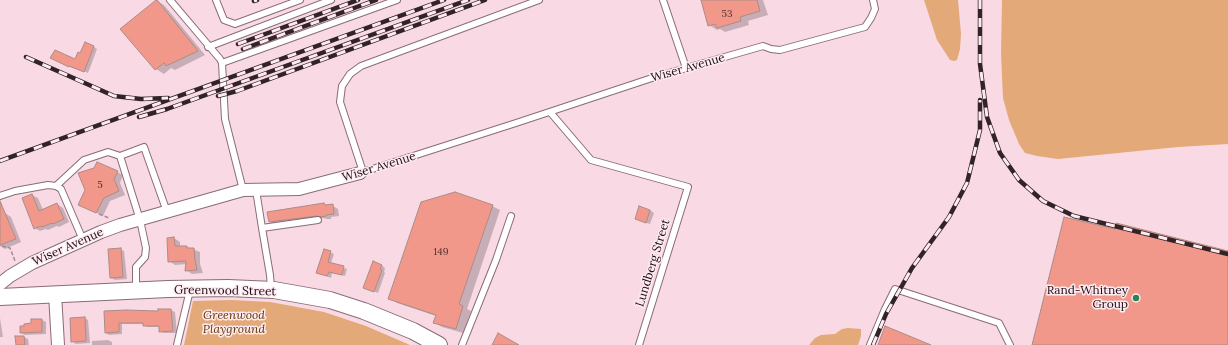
<!DOCTYPE html>
<html>
<head>
<meta charset="utf-8">
<style>
	body { margin:0 }
	canvas { display:block; background:#f9d9e3 }
</style>
</head>
<body>
<canvas width="1228" height="345"></canvas>
<script>
const c = document.querySelector('canvas').getContext('2d');
c.lineJoin = 'round';
function fillPath(path, color) {
  c.fillStyle = color;
  c.fill(path, 'evenodd');
}
function poly(rows) {
  const path = new Path2D();
  for (const r of rows) {
    path.moveTo(r[0], r[1]);
    for (let i = 2; i < r.length; i += 2) path.lineTo(r[i], r[i + 1]);
  }
  return path;
}
function strokePath(path, color, width, dash) {
  c.strokeStyle = color;
  c.lineWidth = width;
  c.lineCap = dash ? 'butt' : 'round';
  c.setLineDash(dash || []);
  c.stroke(path);
}
function label(font, color, halo, rows, align = 'center') {
  c.font = font + ' Lora,serif';
  c.lineWidth = 3;
  c.setLineDash([]);
  c.textBaseline = 'middle';
  c.strokeStyle = halo;
  c.fillStyle = color;
  for (const [text, x, y, turn = 0] of rows) {
    c.save();
    c.translate(x, y);
    c.rotate((+turn || 0) * Math.PI / 180);
    c.textAlign = isNaN(turn) ? turn : align;
    if (halo) c.strokeText(text, 0, 0);
    c.fillText(text, 0, 0);
    c.restore();
  }
}
const green = poly([
	[924,0,958,0,961,34,960,49,957,60,954,61,950,60,937,40],
	[1002,0,1228,0,1228,144,1178,147,1058,159,1037,156,1025,153,1019,144,1009,120,1003,98,1001,53],
	[231,300,270,302,324,312,366,326,410,345,184,345,193,301],
	[848,328,861,329,861,336,858,345,809,345,815,338,821,335,835,334,842,329]
]);
const shadow = poly([
	[702,0,763,0,768,15,748,21,749,25,725,32,720,29,717,30,709,25],
	[157,1,164,5,205,55,175,70,171,68,164,74,156,69],
	[94,47,97,49,88,73,74,67,73,68,56,60,76,60],
	[117,172,123,175,120,183,125,195,110,201,103,216,86,208],
	[32,195,38,198,43,210,57,204,63,208,69,222,59,227,57,226,48,230,46,229,40,231,35,228],
	[324,204,327,206,333,206,338,209,339,216,331,217,331,219,327,219,324,218,275,225,270,222],
	[492,206,500,210,467,309,471,311,463,333,442,327,434,322,436,316,397,303,390,298],
	[650,210,654,213,650,224,640,221],
	[5,213,11,217,21,242,5,249,0,246,0,215],
	[174,238,180,242,180,247,187,247,200,252,200,264,203,273,192,274,186,270,187,264,175,265,169,261],
	[120,249,124,251,127,279,115,280,111,278],
	[324,250,334,254,331,263,347,269,345,276,332,273,331,278,318,273],
	[381,265,385,268,384,272,385,273,378,293,368,289],
	[171,310,175,312,177,333,164,333,160,331,160,327,147,327,144,324,122,324,122,334,109,335,106,333,105,312,159,312],
	[0,318,3,337,0,337],
	[85,318,88,320,90,343,76,344,72,341],
	[42,320,46,322,46,334,25,335,21,333,32,324],
	[16,337,24,337,28,339,29,345,17,345],
	[108,340,112,342,112,345,92,345,92,341]
]);
const building = poly([
	[156,0,157,0,198,51,166,66,164,63,155,70,120,29,156,0],
	[701,0,757,0,760,11,740,17,741,21,717,28,715,24,708,26,701,0],
	[85,42,94,46,84,72,69,66,69,67,50,58,55,50,75,59,78,52,80,53,85,42],
	[97,162,118,171,114,179,119,191,104,198,96,213,78,205,85,190,78,173,94,168,97,162],
	[455,192,493,205,459,304,463,306,456,329,433,323,436,315,388,299,421,202,455,192],
	[32,194,39,211,57,203,64,219,53,224,52,223,42,227,41,226,34,229,22,198,32,194],
	[0,201,16,239,0,245,0,201],
	[324,203,325,205,333,204,334,214,326,215,326,216,321,217,317,216,269,222,267,212,324,203],
	[639,206,650,210,646,223,635,219,639,206],
	[1064,217,1115,229,1116,223,1228,251,1228,345,1032,345,1064,217],
	[174,237,175,246,187,246,187,248,194,248,195,260,197,270,185,271,186,261,168,262,167,238,174,237],
	[121,248,123,277,110,278,108,249,121,248],
	[324,249,331,251,328,262,344,266,342,275,329,272,327,276,316,273,324,249],
	[373,261,382,265,380,269,382,270,374,292,363,288,373,261],
	[158,309,171,309,173,331,159,332,159,326,143,326,143,323,119,323,119,332,105,333,104,311,126,310,158,311,158,309],
	[85,317,86,341,71,342,70,318,85,317],
	[31,319,42,319,42,332,20,333,20,326,24,326,24,324,31,323,31,319],
	[885,326,931,345,878,345,885,326],
	[498,333,519,345,492,345,498,333],
	[15,336,24,336,25,345,16,345,15,336]
]);
const path = poly([
	[99,214,109,218],
	[2,246,10,248,15,261]
]);
const lane = poly([
	[170,0,220,59,222,63,225,119,243,190],
	[216,0,224,20,235,24,300,0],
	[663,0,686,68],
	[208,47,331,0],
	[222,63,397,0],
	[550,112,591,160,688,187,639,345],
	[363,172,340,102,342,86,350,74,361,66,539,0],
	[360,173,516,123,655,77,763,46,771,49,780,50,865,27,871,18,875,9,873,0],
	[56,186,84,160,108,152,120,156],
	[256,190,262,228,318,220],
	[0,196,15,191,48,185,56,186,61,189,83,240],
	[262,228,270,275,271,289],
	[136,290,136,267,145,257,146,248,140,220,120,156,144,147,167,212],
	[177,345,190,290],
	[462,345,496,260,511,216],
	[870,345,885,309,895,289,999,323,1010,345]
]);
const street = poly([
	[0,284,10,276,32,263,101,232,120,225,243,190,299,189,360,173],
	[55,294,58,345]
]);
const secondary = poly([
	[0,297,168,289,228,288,274,290,330,300,364,311,413,331,439,345]
]);
const rail = poly([
	[980,0,980,64,987,117,1000,153,1019,180,1043,201,1074,216,1228,254],
	[254,1,257,0],
	[238,44,358,0],
	[243,49,376,0],
	[26,57,114,96,141,99,168,98],
	[218,96,237,91,485,0],
	[139,117,167,109,468,0],
	[0,161,444,0],
	[873,345,886,314,912,268,949,217,967,183,980,130,980,100]
]);
const markers = [
	[1136,298,4,"#2b8256"]
];
const numberNames = [
	["53",727,14],
	["5",100,185],
	["149",441,252]
];
const streetNames = [
	["Wiser Avenue",688,68,-16],
	["Wiser Avenue",379,167,-17],
	["Wiser Avenue",68,247,-24],
	["Lundberg Street",653,263,-73],
	["Greenwood Street",225,291,1]
];
const poiNames = [
	["Rand-Whitney",1128,291],
	["Group",1128,305]
];
const parkNames = [
	["Greenwood",234,316],
	["Playground",234,330]
];
fillPath(green, '#e3a978');
fillPath(shadow, '#0003');
fillPath(building, '#f2988a');
strokePath(building, '#aa8c87', 1);
strokePath(lane, '#896c76', 8);
strokePath(street, '#896c76', 14);
strokePath(secondary, '#896c76', 18);
strokePath(path, '#a48c94', 1.5, [4, 2]);
strokePath(lane, '#fff', 6);
strokePath(street, '#fff', 12);
strokePath(secondary, '#fff', 16);
strokePath(rail, '#312328', 4.5);
strokePath(rail, '#feeaf0', 3, [9]);
for (const [x, y, r, color] of markers) {
  const dot = new Path2D();
  dot.arc(x, y, r, 0, 2 * Math.PI);
  c.fillStyle = color;
  c.fill(dot);
  strokePath(dot, '#feeaf0', 1.5);
}
label('10px', '#4e302f', null, numberNames);
label('12px', '#180d11', '#feeaf0', streetNames);
label('12px', '#180d11', '#feeaf0', poiNames, 'right');
label('italic 12px', '#5f3401', '#feeaf0', parkNames);
</script>
</body>
</html>
